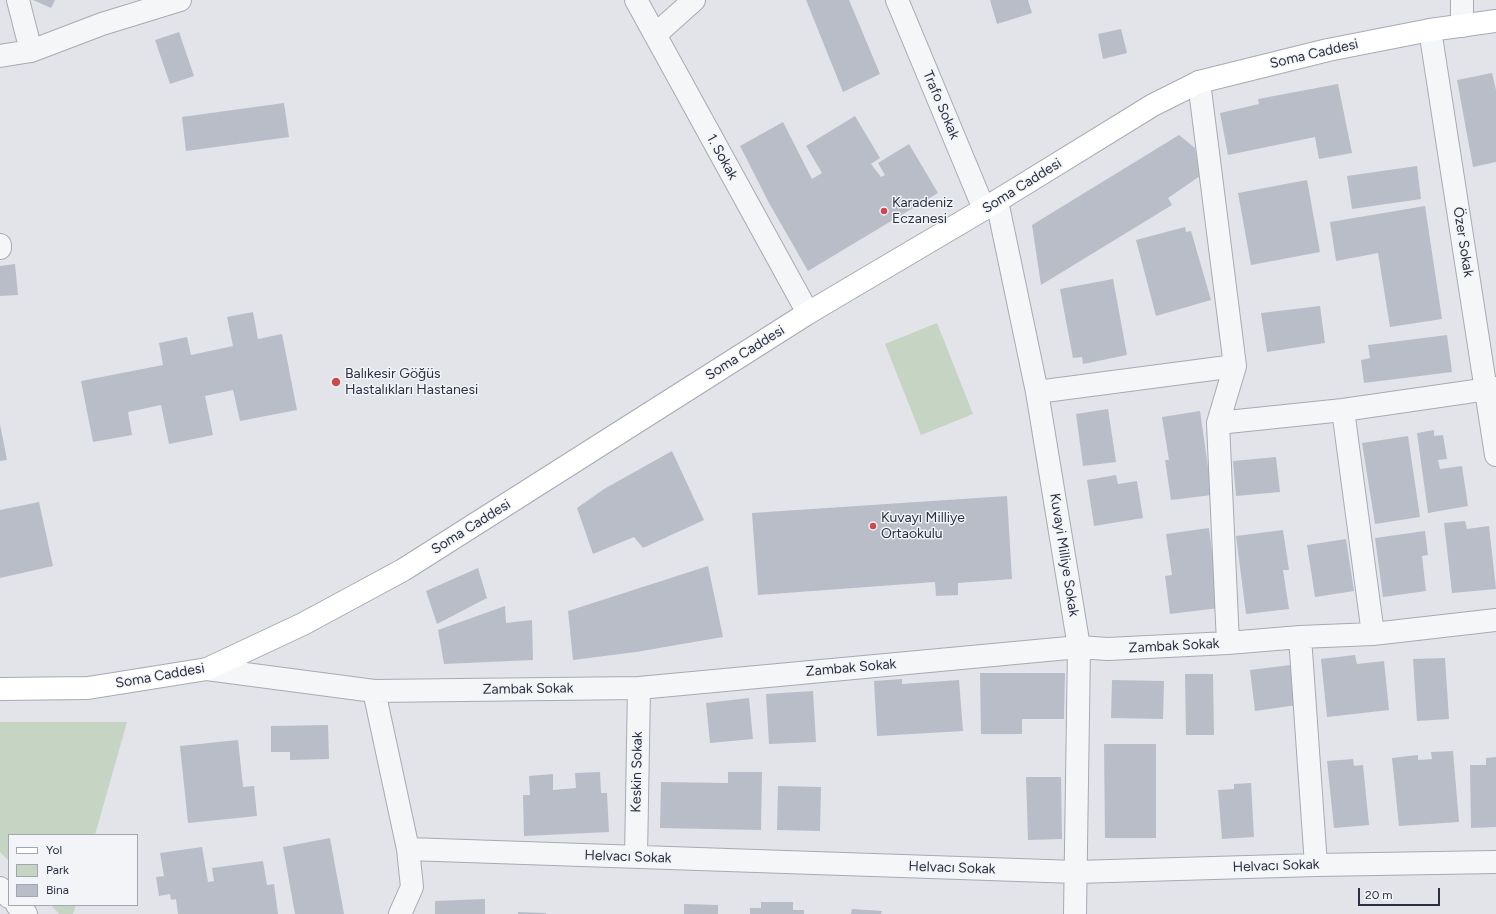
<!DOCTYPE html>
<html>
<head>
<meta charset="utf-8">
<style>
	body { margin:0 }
	#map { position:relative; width:1496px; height:914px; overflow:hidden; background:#e2e4ea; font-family:Figtree,sans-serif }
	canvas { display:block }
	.legend { position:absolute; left:8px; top:834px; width:130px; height:72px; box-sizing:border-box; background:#f2f4f7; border:1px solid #a2a6af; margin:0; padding:5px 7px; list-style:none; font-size:12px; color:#2a3042 }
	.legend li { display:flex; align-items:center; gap:8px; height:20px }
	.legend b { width:20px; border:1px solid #a2a6af }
	.scale { position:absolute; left:1358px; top:888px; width:82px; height:18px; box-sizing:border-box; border:2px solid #2a3042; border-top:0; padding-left:5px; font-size:12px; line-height:14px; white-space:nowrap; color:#2a3042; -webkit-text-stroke:3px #f2f4f7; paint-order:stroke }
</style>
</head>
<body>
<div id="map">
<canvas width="1496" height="914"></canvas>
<ul class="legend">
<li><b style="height:5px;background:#fff"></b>Yol</li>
<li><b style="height:11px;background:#c6d4c3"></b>Park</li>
<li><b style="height:11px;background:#b9bdc7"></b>Bina</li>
</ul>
<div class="scale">20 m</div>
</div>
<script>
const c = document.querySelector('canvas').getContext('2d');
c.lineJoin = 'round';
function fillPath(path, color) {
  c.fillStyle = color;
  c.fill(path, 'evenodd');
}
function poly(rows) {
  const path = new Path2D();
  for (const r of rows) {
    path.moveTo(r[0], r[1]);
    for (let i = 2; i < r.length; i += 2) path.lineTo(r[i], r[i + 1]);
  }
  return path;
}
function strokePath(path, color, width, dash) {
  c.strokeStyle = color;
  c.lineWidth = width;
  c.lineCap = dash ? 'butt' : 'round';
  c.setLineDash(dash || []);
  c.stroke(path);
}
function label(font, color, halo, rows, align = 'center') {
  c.font = font + ' Figtree,sans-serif';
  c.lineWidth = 3;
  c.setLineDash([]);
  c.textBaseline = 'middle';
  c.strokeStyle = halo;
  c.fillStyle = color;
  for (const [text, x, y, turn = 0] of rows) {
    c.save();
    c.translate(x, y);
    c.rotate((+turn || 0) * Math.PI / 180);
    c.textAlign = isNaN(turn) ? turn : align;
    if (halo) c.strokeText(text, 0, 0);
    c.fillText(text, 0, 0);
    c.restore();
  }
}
const green = poly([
	[937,323,973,414,921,435,885,344],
	[0,722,127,722,95,835,9,835,9,861,0,852],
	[51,905,76,905,73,914,59,914]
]);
const building = poly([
	[33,0,55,0,51,8],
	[806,0,849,0,880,74,843,92],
	[990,0,1028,0,1032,13,997,24],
	[1121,29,1127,53,1103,59,1098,34],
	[179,32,194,76,170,84,155,40],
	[1492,73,1496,90,1496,162,1473,167,1457,80],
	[1338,84,1352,153,1319,159,1315,137,1228,155,1220,113,1259,104,1258,99],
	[284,103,289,137,186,151,182,117],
	[855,116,880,158,871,164,881,177,885,175,878,163,909,144,938,193,808,271,769,203,740,146,783,122,812,179,822,173,806,146],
	[1179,135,1195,148,1200,176,1168,198,1172,205,1041,285,1032,225],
	[1417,166,1421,199,1352,209,1347,176],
	[1307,180,1320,252,1251,265,1238,193],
	[1425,206,1442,319,1390,327,1378,253,1336,261,1330,222],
	[1185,227,1186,232,1191,231,1211,300,1156,316,1136,240],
	[15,264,18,295,0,296,0,266],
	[1113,279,1127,355,1083,364,1082,357,1073,358,1060,289],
	[1320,306,1325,343,1267,352,1261,313],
	[253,312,258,339,282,334,297,410,240,421,233,390,205,396,213,435,169,444,161,405,128,412,132,435,93,442,81,381,163,365,159,343,187,337,191,355,233,346,227,317],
	[1447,335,1452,372,1364,383,1361,360,1370,358,1368,345],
	[1108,409,1116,462,1083,466,1076,414],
	[1200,411,1212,495,1171,500,1165,460,1169,460,1162,417],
	[0,424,7,460,0,461],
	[1434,430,1434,436,1443,435,1447,459,1438,460,1440,469,1462,466,1468,506,1428,513,1417,433],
	[1408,436,1420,517,1375,524,1362,443],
	[672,451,704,520,643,548,634,537,593,554,577,508,604,489],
	[1276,457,1280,492,1236,496,1233,461],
	[1116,475,1118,484,1137,481,1143,518,1094,526,1087,480],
	[1007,496,1012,579,958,583,958,595,936,596,935,582,758,595,752,513],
	[39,502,53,566,0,578,0,510],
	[1465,521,1467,529,1489,526,1496,589,1452,593,1444,523],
	[1209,528,1219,608,1170,614,1165,576,1172,575,1166,534],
	[1283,530,1289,570,1283,570,1289,609,1246,614,1236,536],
	[1425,531,1428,555,1422,556,1426,591,1383,597,1375,538],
	[1346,539,1354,591,1315,597,1307,545],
	[708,566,723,637,636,652,573,660,568,611],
	[478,568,487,598,437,624,426,591],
	[505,606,506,623,532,620,533,660,444,664,438,630],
	[1355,655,1357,664,1384,661,1389,710,1327,717,1321,659],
	[1445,658,1449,719,1417,721,1413,659],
	[1291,665,1297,705,1255,711,1250,670],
	[980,673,1065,673,1064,719,1022,719,1022,734,981,734],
	[1185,674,1213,674,1214,735,1186,735],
	[902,679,902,684,959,680,963,731,877,736,874,681],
	[1112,680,1164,681,1163,719,1111,718],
	[813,691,816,742,769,744,766,694],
	[749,698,753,739,710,743,706,703],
	[328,725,329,759,290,760,290,752,271,752,271,726],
	[238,740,243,787,254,786,257,816,188,823,180,746],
	[1104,744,1156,744,1156,838,1105,838],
	[1453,751,1459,822,1399,826,1392,758,1418,755,1418,760,1432,759,1431,752],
	[1496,757,1496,827,1471,828,1470,765,1486,765,1486,758],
	[1353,759,1354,766,1363,765,1369,825,1334,828,1327,761],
	[600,772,601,793,607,793,609,832,524,836,523,795,530,795,529,776,553,774,553,790,576,788,575,773],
	[728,772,762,772,761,830,660,828,661,782,728,783],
	[1026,777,1061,777,1062,839,1028,840],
	[1251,783,1254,837,1222,839,1218,790,1234,789,1234,784],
	[778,786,821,787,820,831,777,830],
	[330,838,344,914,295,914,283,847],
	[202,847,208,882,214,881,212,868,263,861,267,885,274,884,278,914,178,914,176,899,171,900,170,894,159,896,156,877,164,876,160,853],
	[485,899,485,914,435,914,435,901],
	[761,902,793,902,793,910,804,910,804,914,750,914,750,908,761,908],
	[684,904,718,905,718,914,684,914],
	[852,909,882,911,881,914,851,914],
	[518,912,546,913,546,914,518,914]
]);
const street = poly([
	[18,0,31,51],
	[636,0,808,313],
	[897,0,984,209],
	[1462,26,1462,0],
	[1430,30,1496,455],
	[655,35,694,0],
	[0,56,31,51,102,24,180,0],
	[1199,82,1235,366,1218,423,1228,643],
	[997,201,1037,392,1079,647,1075,914],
	[0,245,0,248],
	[1037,392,1235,366],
	[1343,410,1373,634],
	[1218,423,1343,410,1496,388],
	[1300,637,1316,865],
	[207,669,374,691,639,688,1079,647,1108,649,1228,643,1300,637,1373,634,1496,620],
	[374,691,408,849,412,887,400,914],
	[408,849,1076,872,1316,865,1496,862],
	[636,857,639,688],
	[0,888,9,897],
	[17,905,26,914]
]);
const secondary = poly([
	[0,689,88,688,207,669,303,624,403,570,808,313,984,209,1153,105,1199,82,1328,50,1430,30,1496,21]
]);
const markers = [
	[884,211,4,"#cd4950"],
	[336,382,5,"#cd4950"],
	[873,526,4,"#cd4950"]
];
const streetNames = [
	["Soma Caddesi",1314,54,-13],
	["Trafo Sokak",941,105,67],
	["1. Sokak",722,157,61],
	["Soma Caddesi",1022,186,-32],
	["Özer Sokak",1463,242,81],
	["Soma Caddesi",745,353,-32],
	["Soma Caddesi",471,527,-32],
	["Kuvayi Milliye Sokak",1064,555,81],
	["Zambak Sokak",1174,646,-3],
	["Zambak Sokak",851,668,-5],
	["Soma Caddesi",160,676,-10],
	["Zambak Sokak",528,689,-1],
	["Keskin Sokak",637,772,-89],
	["Helvacı Sokak",628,857,2],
	["Helvacı Sokak",1276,866,-2],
	["Helvacı Sokak",952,868,2]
];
const poiNames = [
	["Karadeniz",892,203],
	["Eczanesi",892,219],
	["Balıkesir Göğüs",345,374],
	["Hastalıkları Hastanesi",345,390],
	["Kuvayı Milliye",881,518],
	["Ortaokulu",881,534]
];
fillPath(green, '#c6d4c3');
fillPath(building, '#b9bdc7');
strokePath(street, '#a7aab4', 24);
strokePath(secondary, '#a7aab4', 24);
strokePath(street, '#f5f6f8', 22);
strokePath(secondary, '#fff', 22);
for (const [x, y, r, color] of markers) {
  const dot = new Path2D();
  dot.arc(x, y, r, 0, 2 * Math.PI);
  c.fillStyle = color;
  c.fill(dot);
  strokePath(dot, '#f2f4f7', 1.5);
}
label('14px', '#2a3042', '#f2f4f7', streetNames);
label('14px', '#2a3042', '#f2f4f7', poiNames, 'left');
</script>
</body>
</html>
